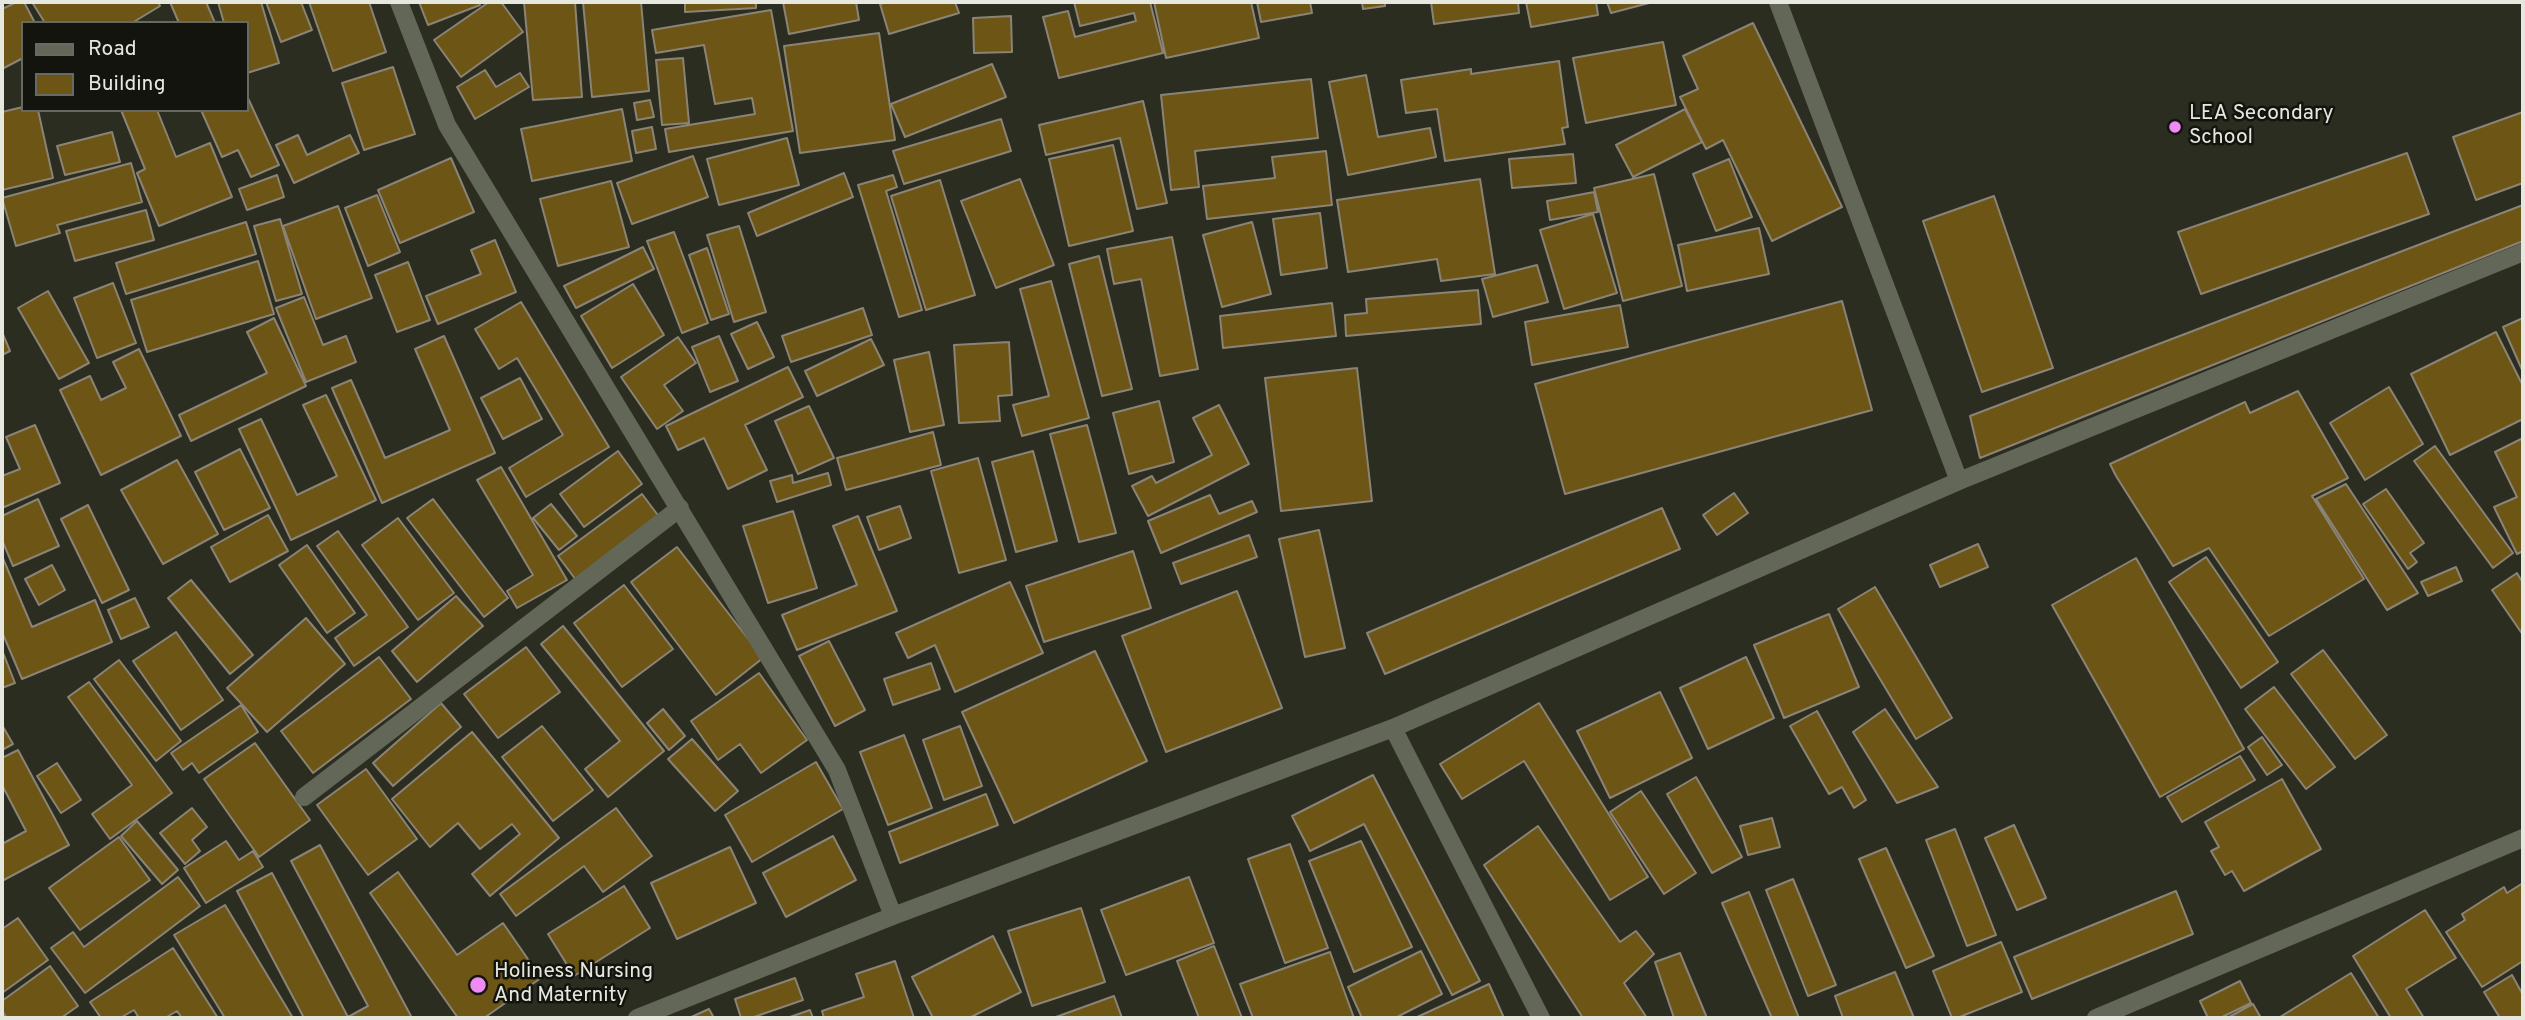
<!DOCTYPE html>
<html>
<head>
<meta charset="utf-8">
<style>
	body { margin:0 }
	#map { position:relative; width:2525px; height:1020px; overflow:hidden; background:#2a2d20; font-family:Overpass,sans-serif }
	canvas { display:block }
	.frame { position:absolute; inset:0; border:4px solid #e6e8e0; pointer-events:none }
	.legend { position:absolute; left:21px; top:21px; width:228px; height:91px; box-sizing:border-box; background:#13140e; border:2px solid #676962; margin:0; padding:9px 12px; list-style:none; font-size:21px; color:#e6e8e0 }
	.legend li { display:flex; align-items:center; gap:14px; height:35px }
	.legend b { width:35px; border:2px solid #676962 }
</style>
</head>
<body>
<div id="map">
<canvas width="2525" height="1020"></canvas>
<div class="frame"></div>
<ul class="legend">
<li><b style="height:9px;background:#636758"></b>Road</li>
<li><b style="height:19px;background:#6c5515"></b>Building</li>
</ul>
</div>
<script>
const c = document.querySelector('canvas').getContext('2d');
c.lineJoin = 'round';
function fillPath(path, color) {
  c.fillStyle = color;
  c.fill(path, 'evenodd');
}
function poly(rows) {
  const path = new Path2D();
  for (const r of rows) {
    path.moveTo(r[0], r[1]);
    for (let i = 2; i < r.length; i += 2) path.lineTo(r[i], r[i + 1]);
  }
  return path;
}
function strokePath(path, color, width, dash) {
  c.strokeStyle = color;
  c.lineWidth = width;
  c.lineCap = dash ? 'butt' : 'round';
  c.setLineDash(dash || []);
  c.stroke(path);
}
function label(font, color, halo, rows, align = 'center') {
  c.font = font + ' Overpass,sans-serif';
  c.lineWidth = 5;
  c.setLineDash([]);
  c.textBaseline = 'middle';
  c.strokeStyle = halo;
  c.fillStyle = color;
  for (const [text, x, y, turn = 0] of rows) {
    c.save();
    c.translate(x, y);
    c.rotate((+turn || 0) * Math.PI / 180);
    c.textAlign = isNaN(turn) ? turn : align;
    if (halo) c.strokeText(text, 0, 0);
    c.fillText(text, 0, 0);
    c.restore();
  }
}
const building = poly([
	[17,2,24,2,35,23,23,23,23,58,2,69,2,9,17,2],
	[32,2,158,2,160,6,132,23,45,23,32,2],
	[170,2,206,2,215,23,179,23,170,2],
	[218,2,261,2,279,63,247,73,247,23,224,23,218,2],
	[266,2,301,2,312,30,281,42,266,2],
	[309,2,369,2,386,52,333,71,309,2],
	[419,2,479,2,480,5,428,25,419,2],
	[489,2,501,2,523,32,461,77,434,40,489,2],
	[524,2,575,2,582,97,533,100,524,2],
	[583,2,641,2,649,91,592,97,583,2],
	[685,2,756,2,756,8,685,12,685,2],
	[783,2,856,2,859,20,789,34,783,2],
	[888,2,955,2,959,13,889,34,880,4,888,2],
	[1074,2,1150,2,1163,53,1059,78,1043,17,1068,11,1075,37,1136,21,1134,13,1080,26,1074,2],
	[1154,2,1251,2,1259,38,1166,58,1154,2],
	[1257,2,1310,2,1312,13,1261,22,1257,2],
	[1362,2,1385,2,1385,6,1363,9,1362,2],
	[1431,2,1518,2,1519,13,1434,24,1431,2],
	[1526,2,1596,2,1598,15,1531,27,1526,2],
	[1607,2,1653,2,1611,13,1607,2],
	[771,10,793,131,669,152,665,129,755,114,752,98,715,104,704,45,656,53,652,30,771,10],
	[1011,16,1012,52,974,53,973,18,1011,16],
	[1753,23,1842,207,1772,241,1723,140,1706,149,1680,97,1698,89,1683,56,1753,23],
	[879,33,895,140,800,153,784,46,879,33],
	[1663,42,1676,105,1586,123,1573,58,1663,42],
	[683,58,689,123,662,125,656,60,683,58],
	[1559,61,1568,127,1562,128,1565,144,1445,161,1437,109,1406,113,1401,80,1471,69,1471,74,1559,61],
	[992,64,1006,97,905,137,891,104,992,64],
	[393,67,415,134,364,150,342,83,393,67],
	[485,70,496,87,520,73,529,87,475,119,457,87,485,70],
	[1366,75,1378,137,1430,128,1436,157,1348,175,1329,82,1366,75],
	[1311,79,1318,138,1195,151,1199,187,1171,190,1161,95,1311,79],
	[247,96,279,165,251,177,238,150,222,157,201,110,247,110,247,96],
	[650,100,654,117,637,120,634,103,650,100],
	[1143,101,1167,203,1137,209,1120,138,1046,155,1039,125,1143,101],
	[23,107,23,110,38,110,53,178,2,190,2,112,23,107],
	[622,109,632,161,532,181,521,129,622,109],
	[1685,109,1702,142,1633,177,1616,145,1685,109],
	[121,110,157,110,176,157,210,143,232,197,159,226,137,173,145,169,121,110],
	[2523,112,2523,183,2476,200,2453,137,2523,112],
	[1001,119,1011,151,904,184,893,151,1001,119],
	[652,127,656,149,636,153,632,131,652,127],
	[112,132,120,162,65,175,57,146,112,132],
	[298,135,307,155,350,135,359,153,294,183,276,145,298,135],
	[787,138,799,185,719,205,707,159,787,138],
	[1113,145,1133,231,1069,246,1049,159,1113,145],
	[1326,151,1332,205,1207,219,1203,186,1275,178,1272,157,1326,151],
	[2407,153,2429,214,2201,294,2178,232,2407,153],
	[1573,154,1576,183,1512,188,1509,159,1573,154],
	[693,156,708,197,632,224,617,183,693,156],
	[451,158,474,212,400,243,378,190,451,158],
	[1729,159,1752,217,1716,231,1693,174,1729,159],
	[131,163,142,202,57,225,60,233,16,246,2,198,131,163],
	[844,173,853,197,757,236,748,213,844,173],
	[1654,174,1682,286,1623,301,1594,188,1654,174],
	[277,175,284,197,247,210,239,189,277,175],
	[893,175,897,187,886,191,922,310,899,317,858,185,893,175],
	[1020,179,1054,265,996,288,961,201,1020,179],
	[1480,179,1495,274,1441,281,1437,259,1348,272,1337,200,1480,179],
	[940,180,975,295,926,310,891,196,940,180],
	[611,181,629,247,558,266,540,199,611,181],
	[1594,192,1598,212,1550,220,1547,201,1594,192],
	[377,195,400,252,368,266,345,208,377,195],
	[1994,196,2053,368,1982,392,1923,221,1994,196],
	[2523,205,2523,241,1980,458,1970,416,2523,205],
	[338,206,372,298,316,319,283,226,338,206],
	[146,210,154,240,75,261,66,231,146,210],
	[1320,213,1327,268,1281,275,1273,219,1320,213],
	[1593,214,1617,293,1564,309,1540,230,1593,214],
	[280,219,302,294,276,301,254,226,280,219],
	[246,222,256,254,126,294,116,263,246,222],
	[1252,222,1271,294,1222,307,1203,235,1252,222],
	[739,226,766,312,734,322,707,235,739,226],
	[1759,228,1769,274,1687,291,1678,245,1759,228],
	[674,232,708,323,682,333,647,241,674,232],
	[1172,237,1198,369,1160,376,1141,279,1114,284,1107,249,1172,237],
	[495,240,516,292,438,324,426,296,481,274,471,250,495,240],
	[643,247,654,269,576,308,564,286,643,247],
	[707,248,729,314,711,320,689,255,707,248],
	[1099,256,1132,389,1102,396,1069,264,1099,256],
	[258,261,274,314,147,352,131,300,258,261],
	[408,262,430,320,397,332,375,275,408,262],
	[1537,265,1548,302,1493,317,1482,279,1537,265],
	[1051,281,1089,418,1022,436,1013,405,1049,396,1020,289,1051,281],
	[113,283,136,343,97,358,74,298,113,283],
	[633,284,664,335,612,368,581,316,633,284],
	[1478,290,1481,324,1346,336,1345,315,1367,313,1366,299,1478,290],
	[48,291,89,363,59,379,18,308,48,291],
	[304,297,323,345,346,336,356,362,306,382,276,308,304,297],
	[1842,301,1872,410,1565,494,1535,384,1842,301],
	[521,302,609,447,526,497,509,468,563,435,517,358,499,369,475,329,521,302],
	[1332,303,1336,336,1223,348,1220,316,1332,303],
	[1620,305,1628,347,1532,365,1525,322,1620,305],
	[863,308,872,335,791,362,782,336,863,308],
	[274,318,306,386,191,441,179,415,267,373,247,332,274,318],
	[2523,318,2523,372,2503,327,2523,318],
	[757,322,774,357,748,369,731,334,757,322],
	[2,332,10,351,2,355,2,332],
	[2496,332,2523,386,2523,419,2450,455,2411,374,2496,332],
	[444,336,495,453,382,503,332,388,351,380,385,458,450,430,415,349,444,336],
	[719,336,738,381,710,392,692,347,719,336],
	[678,337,696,363,664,385,683,411,657,429,621,377,678,337],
	[871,339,884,365,817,396,805,371,871,339],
	[1009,342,1012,395,998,396,1000,421,959,423,954,345,1009,342],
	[139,349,181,436,101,475,60,390,90,376,101,400,126,388,113,362,139,349],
	[929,352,944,425,910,432,894,360,929,352],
	[788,367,803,397,745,425,767,470,728,489,704,438,678,450,666,426,788,367],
	[1357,368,1372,501,1281,511,1265,378,1357,368],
	[520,378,542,419,503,439,481,398,520,378],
	[2389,387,2423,444,2365,480,2330,423,2389,387],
	[2298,391,2348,478,2312,496,2364,579,2269,636,2209,548,2173,566,2116,476,2110,464,2245,402,2250,413,2298,391],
	[326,395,376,500,291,540,239,429,261,419,297,495,337,476,303,405,326,395],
	[1159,401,1174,462,1129,474,1113,413,1159,401],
	[1219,405,1249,464,1148,516,1132,486,1152,476,1156,483,1212,455,1193,418,1219,405],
	[809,406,834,458,798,474,775,421,809,406],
	[35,425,60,483,2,508,2,476,20,469,6,437,35,425],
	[1087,425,1116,533,1079,542,1050,434,1087,425],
	[933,432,941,465,846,490,837,458,933,432],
	[2523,438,2523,551,2517,554,2494,507,2517,497,2495,452,2523,438],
	[2435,446,2513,553,2493,568,2414,461,2435,446],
	[240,449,270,508,224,530,195,472,240,449],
	[618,451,642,484,584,527,560,494,618,451],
	[1033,451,1057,541,1016,552,992,462,1033,451],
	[978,458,1006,560,959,573,931,471,978,458],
	[177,460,218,534,163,564,121,490,177,460],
	[501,467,567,580,517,608,507,591,533,575,477,480,501,467],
	[828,473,831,485,777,502,770,481,792,475,793,483,828,473],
	[2346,484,2418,593,2387,610,2316,499,2346,484],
	[2386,489,2424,543,2410,553,2417,562,2408,569,2363,504,2386,489],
	[1734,493,1748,513,1717,535,1703,515,1734,493],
	[642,494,660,518,576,580,558,556,642,494],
	[1210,495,1219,514,1252,501,1257,512,1161,553,1148,521,1210,495],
	[38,499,59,546,13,566,2,540,2,516,38,499],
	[433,499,508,598,484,617,407,518,433,499],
	[551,504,577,536,559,550,533,518,551,504],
	[88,505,129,590,102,603,61,519,88,505],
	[900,506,911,538,879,550,867,517,900,506],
	[1662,508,1680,549,1385,674,1367,633,1662,508],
	[793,511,817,588,768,603,743,526,793,511],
	[268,515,288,551,230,582,211,547,268,515],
	[858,516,897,611,797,650,782,615,857,585,833,526,858,516],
	[398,518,454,593,418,620,362,545,398,518],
	[1319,530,1345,648,1305,657,1279,539,1319,530],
	[338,531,408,627,354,666,335,638,367,615,317,546,338,531],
	[1249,535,1257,557,1181,584,1173,563,1249,535],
	[1978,544,1988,567,1940,587,1930,565,1978,544],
	[307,545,355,613,327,633,279,565,307,545],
	[677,547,763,658,716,695,631,582,677,547],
	[1133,551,1151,608,1044,642,1026,586,1133,551],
	[2,556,32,627,95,600,112,642,22,679,2,632,2,556],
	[2206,557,2278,662,2241,688,2169,582,2206,557],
	[2136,558,2244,749,2160,797,2052,605,2136,558],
	[52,565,65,590,39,605,25,579,52,565],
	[2456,567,2462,581,2428,596,2421,582,2456,567],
	[2517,573,2523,583,2523,635,2492,590,2517,573],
	[191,580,253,655,230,674,168,598,191,580],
	[1010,582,1043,653,955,692,935,645,908,658,896,633,1010,582],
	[624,585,673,649,622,687,574,623,624,585],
	[1875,587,1952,718,1916,739,1838,609,1875,587],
	[1237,591,1282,708,1166,752,1122,636,1237,591],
	[456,596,483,626,417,682,392,651,456,596],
	[135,598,149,627,121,639,108,610,135,598],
	[1829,614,1859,687,1784,718,1754,645,1829,614],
	[306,618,345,664,267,732,227,688,306,618],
	[563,626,664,751,608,797,585,769,620,741,541,644,563,626],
	[176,632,223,700,181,730,133,661,176,632],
	[829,641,865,710,835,726,799,656,829,641],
	[526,647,560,692,498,738,464,694,526,647],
	[2,650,15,683,2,688,2,650],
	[2323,650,2387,735,2355,759,2291,674,2323,650],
	[1095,651,1147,761,1014,823,962,712,1095,651],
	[379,657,411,699,313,773,281,731,379,657],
	[1746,657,1774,718,1708,749,1680,688,1746,657],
	[119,660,181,741,156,761,94,679,119,660],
	[931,663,940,689,893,705,884,679,931,663],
	[759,673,807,740,761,773,740,744,718,760,691,721,759,673],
	[89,682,172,793,110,839,92,814,132,785,68,697,89,682],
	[2274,687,2335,767,2306,789,2245,709,2274,687],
	[1660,692,1692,758,1610,798,1577,731,1660,692],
	[441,703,461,727,393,786,373,763,441,703],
	[1539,703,1648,877,1610,900,1524,761,1462,799,1440,764,1539,703],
	[241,705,258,732,199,773,192,763,183,770,171,753,241,705],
	[663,709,685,736,669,750,647,723,663,709],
	[1885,709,1938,787,1897,803,1853,732,1885,709],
	[1817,711,1866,800,1854,808,1842,787,1829,794,1790,726,1817,711],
	[2,725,13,744,2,750,2,725],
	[542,726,593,790,553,821,502,757,542,726],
	[960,726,982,786,944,800,923,740,960,726],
	[472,732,559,838,490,896,472,874,520,834,512,824,480,849,458,823,430,847,392,799,472,732],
	[904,735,932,808,888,825,860,752,904,735],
	[2262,737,2282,765,2267,775,2248,747,2262,737],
	[692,739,738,791,715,811,668,759,692,739],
	[255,743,310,820,259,857,204,779,255,743],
	[18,750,69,845,2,881,2,844,26,831,2,785,2,758,18,750],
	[2240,756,2255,780,2182,822,2167,797,2240,756],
	[816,762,843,809,752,862,725,815,816,762],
	[57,763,81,800,61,813,37,776,57,763],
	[366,769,417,839,368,875,317,805,366,769],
	[1373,775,1480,981,1452,995,1364,824,1310,851,1292,816,1373,775],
	[1696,777,1742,857,1712,873,1667,794,1696,777],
	[2282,779,2321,849,2244,891,2232,871,2225,875,2211,851,2219,847,2205,822,2282,779],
	[1641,791,1696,873,1664,894,1610,812,1641,791],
	[986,794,998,825,900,863,889,832,986,794],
	[192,808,207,827,192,840,200,851,185,864,160,833,192,808],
	[616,808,652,856,603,892,584,866,516,916,500,894,616,808],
	[1772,818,1780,847,1748,855,1740,826,1772,818],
	[137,821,178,870,162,884,121,836,137,821],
	[2014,825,2046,898,2017,910,1985,838,2014,825],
	[1538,826,1620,942,1636,931,1654,954,1624,983,1647,1018,1583,1018,1484,865,1538,826],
	[1955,829,1996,935,1967,946,1926,840,1955,829],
	[833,836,856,880,786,917,763,873,833,836],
	[119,837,150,880,80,930,49,888,119,837],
	[226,841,239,860,253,851,263,867,206,903,184,868,226,841],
	[1361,841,1412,947,1354,972,1309,861,1361,841],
	[1290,844,1328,948,1285,963,1248,859,1290,844],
	[320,845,412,1018,304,1018,237,891,272,873,348,1017,368,1006,291,861,320,845],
	[730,847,756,903,677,939,651,883,730,847],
	[1886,848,1934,956,1906,968,1859,859,1886,848],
	[398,872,457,955,503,923,541,978,484,1018,458,1018,370,893,398,872],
	[178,877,200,906,85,993,51,948,73,932,84,947,178,877],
	[1189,877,1214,943,1126,975,1101,910,1189,877],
	[1793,879,1836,985,1808,996,1766,890,1793,879],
	[2523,883,2523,961,2482,987,2446,932,2465,920,2462,914,2504,887,2507,893,2523,883],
	[624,886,650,928,574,976,548,934,624,886],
	[2176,891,2193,934,2032,999,2014,957,2176,891],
	[1749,892,1799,1018,1768,1018,1771,1016,1722,903,1749,892],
	[225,905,293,1018,225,1018,174,935,225,905],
	[1081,908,1105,982,1032,1006,1008,931,1081,908],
	[2425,910,2456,958,2406,989,2424,1018,2391,1018,2353,956,2425,910],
	[18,918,48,960,2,993,2,929,18,918],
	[993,936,1021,992,969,1018,933,1018,912,977,993,936],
	[2001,942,2022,992,1957,1018,1952,1018,1933,971,2001,942],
	[1214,946,1242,1018,1199,1018,1177,961,1214,946],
	[173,948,218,1018,182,1018,177,1011,165,1018,139,1018,134,1010,120,1018,101,1018,90,1002,173,948],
	[1421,951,1442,994,1395,1018,1362,1018,1348,987,1421,951],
	[1330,952,1354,1018,1253,1018,1240,984,1330,952],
	[1680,953,1707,1018,1674,1018,1655,962,1680,953],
	[895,961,914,1018,824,1018,822,1011,864,997,856,974,895,961],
	[50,966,78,1006,61,1018,7,1018,2,1011,2,1001,50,966],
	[1895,972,1914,1018,1843,1018,1835,996,1895,972],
	[2351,973,2379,1018,2280,1017,2351,973],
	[2512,975,2523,995,2523,1018,2500,1018,2484,992,2512,975],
	[795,978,803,1000,751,1018,741,1018,735,999,795,978],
	[2240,981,2251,1003,2220,1018,2208,1018,2200,1001,2240,981],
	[1489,984,1504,1018,1415,1018,1489,984],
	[1114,996,1122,1018,1053,1018,1114,996],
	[2253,1004,2261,1018,2227,1018,2253,1004],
	[709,1009,714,1018,689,1018,709,1009],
	[810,1010,813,1018,787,1018,810,1010]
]);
const minor = poly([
	[399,2,447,125,837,770,893,916],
	[1778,2,1959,481],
	[1393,728,1541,1018],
	[304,797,680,508],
	[637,1018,893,916,1393,728,1959,481,2523,252],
	[2096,1018,2523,838]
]);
const markers = [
	[2175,127,7,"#f08bf6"],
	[478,985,9,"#f08bf6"]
];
const poiNames = [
	["LEA Secondary",2189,115],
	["School",2189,139],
	["Holiness Nursing",494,973],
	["And Maternity",494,997]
];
fillPath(building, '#6c5515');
strokePath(building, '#8b8476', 2);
strokePath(minor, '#636758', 18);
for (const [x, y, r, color] of markers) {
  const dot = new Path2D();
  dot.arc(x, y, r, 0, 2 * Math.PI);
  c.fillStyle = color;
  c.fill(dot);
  strokePath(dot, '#13140e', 2.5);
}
label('21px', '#e6e8e0', '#13140e', poiNames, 'left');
</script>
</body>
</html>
